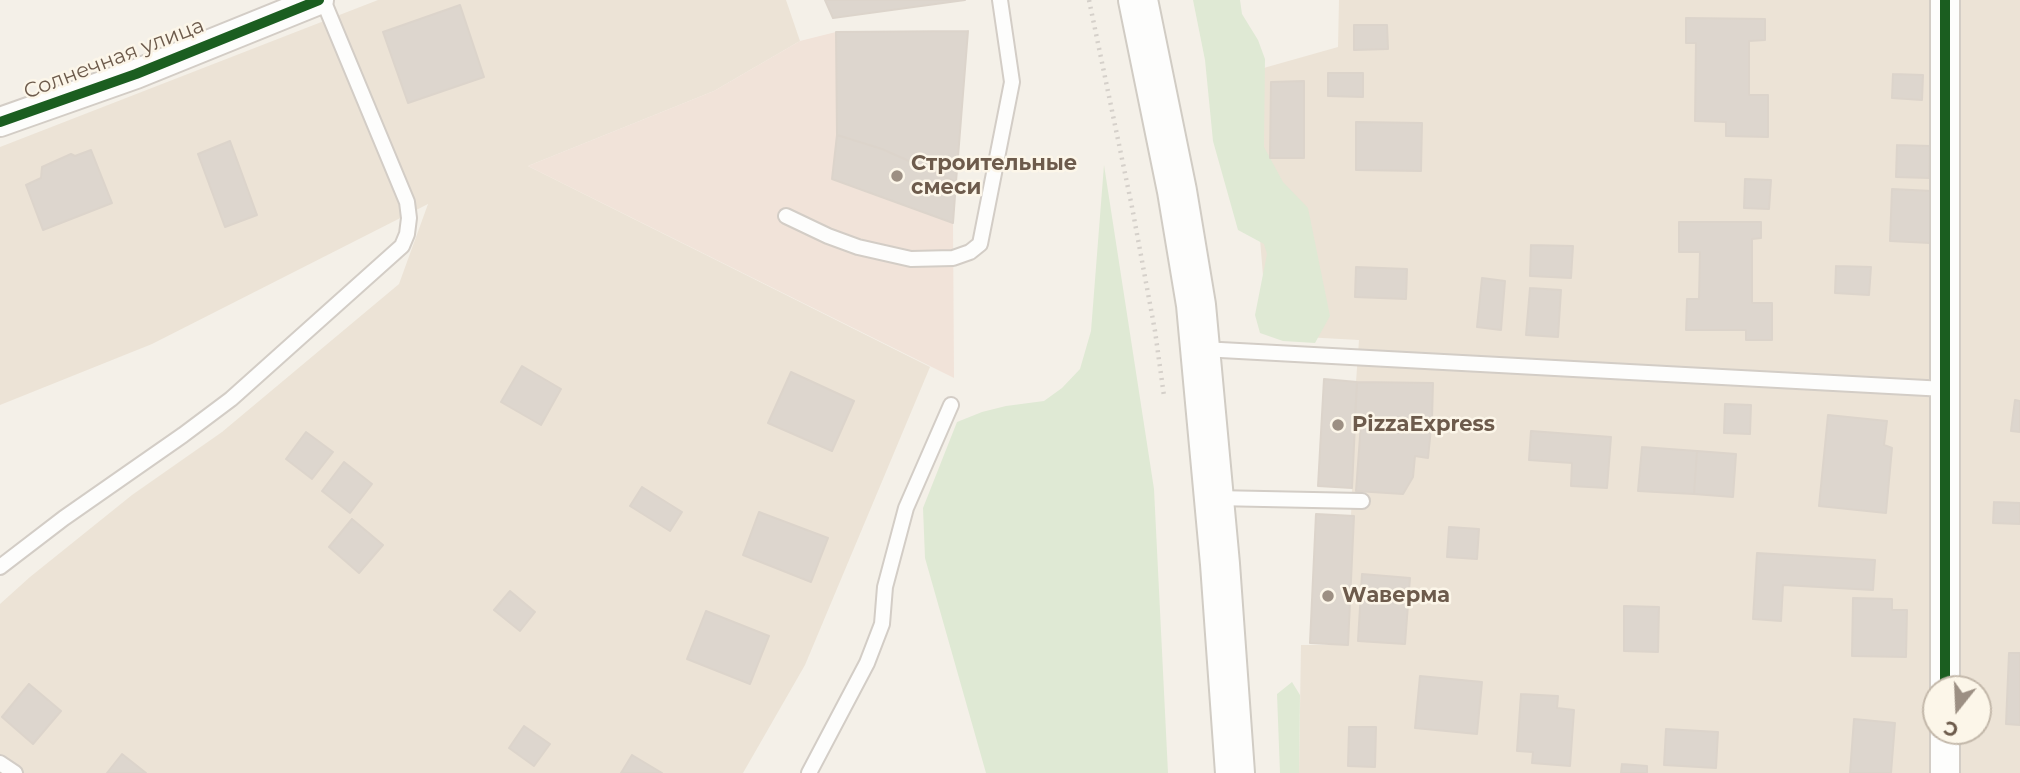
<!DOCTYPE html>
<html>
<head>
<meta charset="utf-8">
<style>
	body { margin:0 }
	#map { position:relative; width:2020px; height:773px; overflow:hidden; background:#f4f0e8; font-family:Montserrat,sans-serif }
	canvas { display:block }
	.north { position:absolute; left:1922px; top:675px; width:70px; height:70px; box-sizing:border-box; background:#fcf6e9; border:2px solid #c3b8aa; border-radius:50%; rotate:198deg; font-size:19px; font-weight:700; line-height:28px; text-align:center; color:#6d5b4c }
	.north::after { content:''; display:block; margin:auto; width:24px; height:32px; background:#9c8f83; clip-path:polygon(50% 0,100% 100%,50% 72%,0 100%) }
</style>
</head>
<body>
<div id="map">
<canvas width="2020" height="773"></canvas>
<div class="north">С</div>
</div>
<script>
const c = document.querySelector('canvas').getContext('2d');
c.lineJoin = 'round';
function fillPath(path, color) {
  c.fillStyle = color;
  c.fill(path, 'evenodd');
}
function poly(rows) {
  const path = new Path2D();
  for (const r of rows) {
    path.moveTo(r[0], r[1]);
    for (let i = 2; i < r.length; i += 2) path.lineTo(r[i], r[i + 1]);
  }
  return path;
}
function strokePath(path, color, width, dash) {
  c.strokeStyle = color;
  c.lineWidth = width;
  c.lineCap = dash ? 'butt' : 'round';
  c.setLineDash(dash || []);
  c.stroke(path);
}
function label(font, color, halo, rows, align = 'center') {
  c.font = font + ' Montserrat,sans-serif';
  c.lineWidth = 5;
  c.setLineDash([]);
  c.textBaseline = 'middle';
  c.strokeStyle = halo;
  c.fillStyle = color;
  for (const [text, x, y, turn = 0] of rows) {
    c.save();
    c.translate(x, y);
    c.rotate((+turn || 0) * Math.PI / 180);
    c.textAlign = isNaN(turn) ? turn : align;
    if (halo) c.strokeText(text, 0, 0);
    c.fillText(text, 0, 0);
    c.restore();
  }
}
const residential = poly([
	[378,0,786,0,800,41,714,91,528,166,930,367,805,665,743,773,0,773,0,604,30,577,132,495,222,432,399,284,428,204,152,344,0,405,0,147],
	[1339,0,2020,0,2020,773,1299,773,1301,645,1348,645,1354,517,1351,516,1352,488,1357,382,1356,382,1359,340,1268,335,1246,73,1338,47],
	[1936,689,1978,689,1978,731,1936,731]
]);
const commercial = poly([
	[836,32,837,135,882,149,956,182,953,223,954,378,528,166,714,91,800,41]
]);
const green = poly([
	[1193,0,1240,0,1242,14,1258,40,1265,59,1264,147,1283,182,1308,208,1330,316,1315,343,1283,341,1260,333,1255,315,1267,254,1264,244,1238,230,1213,141,1205,60],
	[1104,165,1154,489,1168,773,986,773,925,558,923,508,957,422,982,412,1006,406,1044,401,1062,388,1080,369,1091,331],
	[1292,682,1300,695,1299,773,1280,773,1277,694]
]);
const building = poly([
	[825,0,965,0,833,18,825,0],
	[460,5,484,77,408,103,383,32,460,5],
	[1686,18,1765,19,1765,40,1749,41,1749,95,1768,95,1768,137,1726,136,1726,122,1695,121,1696,43,1686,43,1686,18],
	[1354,25,1387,25,1388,49,1354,50,1354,25],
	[968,31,956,182,882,149,837,135,836,32,968,31],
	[1328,73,1363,73,1363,97,1328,96,1328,73],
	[1893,74,1923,75,1922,100,1892,98,1893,74],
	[1304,81,1304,158,1270,158,1271,82,1304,81],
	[1356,122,1422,123,1421,171,1356,170,1356,122],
	[837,135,882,149,956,182,953,223,832,179,837,135],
	[230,141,257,215,225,227,198,154,230,141],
	[1897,145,1930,146,1929,178,1896,177,1897,145],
	[91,150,112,203,43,230,26,185,41,178,42,167,71,154,75,156,91,150],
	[1745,179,1771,180,1769,209,1744,208,1745,179],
	[1892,189,1932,191,1930,243,1890,241,1892,189],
	[1679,222,1761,222,1761,238,1752,239,1752,303,1772,303,1772,340,1746,340,1746,330,1686,330,1687,299,1699,299,1700,252,1679,252,1679,222],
	[1531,245,1573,246,1571,278,1530,276,1531,245],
	[1836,266,1871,267,1869,295,1835,293,1836,266],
	[1356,267,1407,269,1406,299,1355,297,1356,267],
	[1482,278,1505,281,1501,330,1477,327,1482,278],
	[1530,288,1561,290,1558,337,1526,335,1530,288],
	[522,366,561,389,541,425,501,402,522,366],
	[791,372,854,401,832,451,768,423,791,372],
	[1324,379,1357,382,1352,488,1318,486,1324,379],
	[1357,382,1433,383,1432,419,1355,417,1357,382],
	[2015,400,2020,401,2020,432,2011,431,2015,400],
	[1725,404,1751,405,1750,434,1724,433,1725,404],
	[1828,415,1887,421,1884,445,1892,448,1886,513,1819,506,1828,415],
	[1361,423,1431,428,1428,458,1415,456,1413,477,1403,494,1356,491,1361,423],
	[1531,431,1611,437,1607,488,1571,486,1572,463,1529,460,1531,431],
	[306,432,333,452,312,479,286,459,306,432],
	[1642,447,1697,451,1694,494,1638,491,1642,447],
	[1697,451,1736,454,1733,497,1694,494,1697,451],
	[344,462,372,484,350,513,322,491,344,462],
	[642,487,682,512,670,531,630,506,642,487],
	[1994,502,2020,503,2020,524,1993,523,1994,502],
	[759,512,828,538,811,582,743,555,759,512],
	[1316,514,1354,516,1348,645,1310,643,1316,514],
	[352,519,383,545,359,573,329,547,352,519],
	[1449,527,1479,529,1477,559,1447,557,1449,527],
	[1757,553,1875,560,1873,590,1783,585,1781,621,1753,619,1757,553],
	[1362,574,1410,578,1405,644,1358,641,1362,574],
	[510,591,535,612,520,631,494,610,510,591],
	[1853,598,1892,599,1892,610,1907,610,1906,657,1852,656,1853,598],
	[1624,606,1659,607,1658,652,1624,651,1624,606],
	[706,611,769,636,750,684,687,659,706,611],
	[2009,653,2020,653,2020,725,2006,724,2009,653],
	[1420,676,1482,682,1477,734,1415,728,1420,676],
	[29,684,61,711,33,744,2,717,29,684],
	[1521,694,1558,696,1557,708,1574,710,1570,766,1532,763,1533,752,1517,751,1521,694],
	[1854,719,1895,723,1891,773,1850,773,1854,719],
	[524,726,550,744,534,766,509,748,524,726],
	[1349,727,1376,727,1375,767,1348,766,1349,727],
	[1666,729,1718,732,1716,768,1664,765,1666,729],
	[122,754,146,773,107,773,122,754],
	[632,755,662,773,621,773,632,755],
	[1622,764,1647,766,1647,773,1621,773,1622,764]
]);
const path = poly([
	[1089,0,1132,207,1155,331,1164,396]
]);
const lane = poly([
	[786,216,828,236,858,247,911,259,953,258,970,252,980,244,1012,82,1000,0],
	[1202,349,1945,389],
	[1215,498,1362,501],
	[0,567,64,518,183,435,231,399,402,246,407,234,409,218,407,202,323,0],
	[0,763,15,773],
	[809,773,867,663,882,624,885,587,906,508,951,405]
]);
const street = poly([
	[1945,0,1945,689],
	[0,122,136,74,319,0],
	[1945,731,1945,773]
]);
const secondary = poly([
	[1138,0,1177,191,1196,305,1220,564,1235,773]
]);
const cycleway = poly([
	[1945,0,1945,689],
	[0,122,136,74,319,0]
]);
const markers = [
	[897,176,7,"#9c8f83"],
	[1338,425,7,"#9c8f83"],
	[1328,596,7,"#9c8f83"]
];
const streetNames = [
	["Солнечная улица",114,59,-21]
];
const poiNames = [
	["Строительные",911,164],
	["смеси",911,188],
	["PizzaExpress",1352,425],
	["Wаверма",1342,596]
];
fillPath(residential, '#ece3d6');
fillPath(commercial, '#f1e3d9');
fillPath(green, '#dfe9d4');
fillPath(building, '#ddd6ce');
strokePath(building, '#dcd4cb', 2);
strokePath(lane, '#d3cdc6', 18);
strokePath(street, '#d3cdc6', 32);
strokePath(secondary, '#d1ccc4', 42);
strokePath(path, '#d5d0ca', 4.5, [2, 5]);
strokePath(lane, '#fdfdfc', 14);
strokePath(street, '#fdfdfc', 28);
strokePath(secondary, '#fdfdfc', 38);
strokePath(cycleway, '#1b5e20', 10);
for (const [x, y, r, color] of markers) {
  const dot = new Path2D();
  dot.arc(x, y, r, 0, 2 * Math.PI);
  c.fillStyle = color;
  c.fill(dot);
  strokePath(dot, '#fcf6e9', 2.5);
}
label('21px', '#6d5b4c', '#fcf6e9', streetNames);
label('bold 21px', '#6d5b4c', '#fcf6e9', poiNames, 'left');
</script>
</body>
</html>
